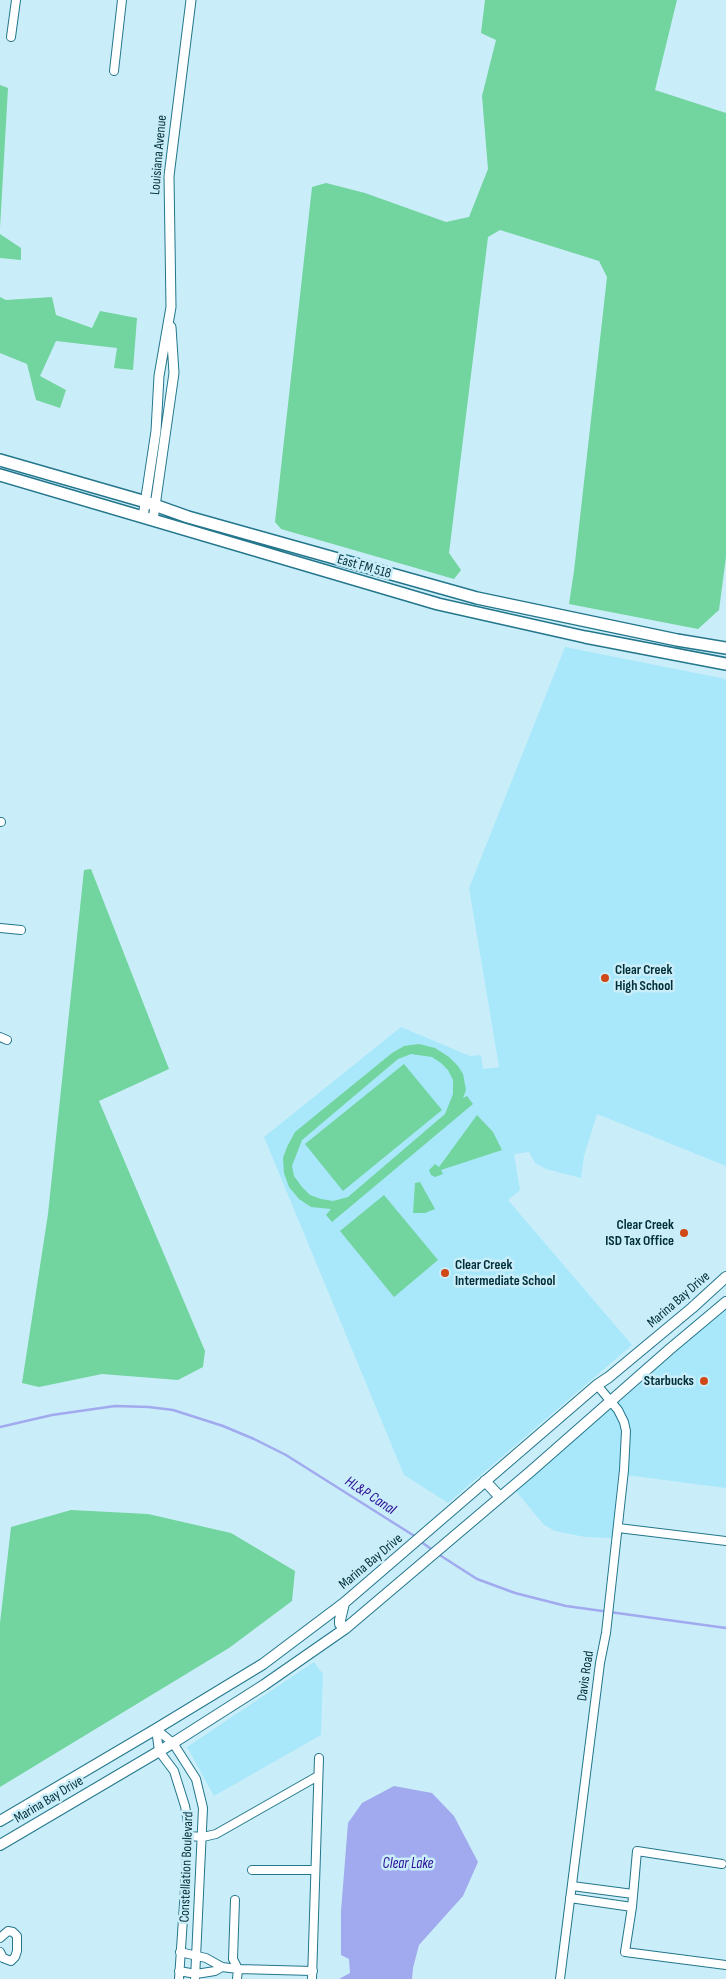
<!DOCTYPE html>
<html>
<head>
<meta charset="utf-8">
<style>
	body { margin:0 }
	canvas { display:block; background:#c9eef9 }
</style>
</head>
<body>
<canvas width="726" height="1979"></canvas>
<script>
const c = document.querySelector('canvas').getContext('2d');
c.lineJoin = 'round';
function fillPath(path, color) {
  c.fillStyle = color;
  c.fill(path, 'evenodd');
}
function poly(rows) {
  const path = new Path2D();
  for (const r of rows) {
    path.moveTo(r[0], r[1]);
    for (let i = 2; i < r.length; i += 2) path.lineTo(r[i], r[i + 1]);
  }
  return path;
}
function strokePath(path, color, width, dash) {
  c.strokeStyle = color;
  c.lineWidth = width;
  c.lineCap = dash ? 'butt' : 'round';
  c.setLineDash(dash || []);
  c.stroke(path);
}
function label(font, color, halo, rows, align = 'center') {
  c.font = font + ' "Sofia Sans Condensed",sans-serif';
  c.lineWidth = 5;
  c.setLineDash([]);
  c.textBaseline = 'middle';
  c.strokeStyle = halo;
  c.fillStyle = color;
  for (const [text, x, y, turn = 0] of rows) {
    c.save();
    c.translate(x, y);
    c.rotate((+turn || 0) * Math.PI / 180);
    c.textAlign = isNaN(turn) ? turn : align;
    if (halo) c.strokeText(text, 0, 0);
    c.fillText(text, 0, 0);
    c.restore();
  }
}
const built = poly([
	[565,647,726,679,726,1166,597,1114,584,1156,581,1178,546,1169,535,1163,529,1152,514,1154,520,1190,508,1200,632,1345,448,1503,404,1475,264,1137,401,1027,470,1056,481,1055,483,1069,499,1067,469,888],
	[726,1307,726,1488,618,1474,612,1538,585,1537,555,1531,544,1525,515,1490,626,1396],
	[314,1662,323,1674,321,1735,214,1796,187,1747]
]);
const green = poly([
	[485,0,677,0,655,90,726,113,726,557,719,610,698,629,569,604,574,571,607,277,599,261,500,230,488,237,449,553,461,570,454,579,281,529,275,522,312,187,326,183,365,193,446,222,469,217,488,169,482,96,496,40,481,33],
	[0,85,8,88,0,228],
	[0,234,21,248,21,260,0,258],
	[0,297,6,300,52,297,56,315,92,328,100,311,137,318,133,370,114,368,117,348,56,341,40,376,66,390,60,408,36,400,27,364,0,353],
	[91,869,169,1069,99,1101,205,1351,203,1367,178,1380,102,1374,39,1387,22,1383,48,1214,84,870],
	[419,1044,435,1048,449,1057,458,1066,463,1074,466,1090,463,1098,467,1096,473,1104,332,1222,326,1215,331,1209,311,1207,299,1199,289,1187,284,1173,283,1158,287,1147,295,1132,392,1053,404,1046],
	[411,1054,432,1057,441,1063,448,1070,453,1080,453,1094,445,1114,348,1197,333,1201,321,1199,310,1195,302,1187,294,1176,292,1166,302,1140,398,1059],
	[404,1064,442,1110,343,1191,305,1144],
	[477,1115,493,1132,502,1150,441,1170,443,1174,435,1177,431,1175,429,1170,435,1164,439,1167],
	[420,1182,435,1209,425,1213,413,1213,415,1183],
	[384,1195,438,1260,394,1297,340,1231],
	[71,1510,148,1514,231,1533,295,1571,292,1601,229,1648,0,1787,0,1623,11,1527]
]);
const water = poly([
	[394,1786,432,1793,454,1816,478,1862,463,1896,419,1945,413,1968,412,1979,339,1979,350,1973,349,1959,341,1955,341,1911,348,1823,362,1803]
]);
const stream = poly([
	[0,1427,52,1415,115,1406,149,1407,173,1410,223,1426,254,1439,286,1455,416,1537],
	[420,1541,434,1551],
	[438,1554,477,1579,515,1593,566,1606,726,1628]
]);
const minor = poly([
	[11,37,16,0],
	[114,71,122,0],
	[0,822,1,822],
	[0,928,21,930],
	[0,1037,7,1040],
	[618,1528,726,1541],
	[156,1729,173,1743,196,1779,203,1808,195,1979],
	[156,1729,159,1751,174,1771,185,1806,189,1828,179,1979],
	[189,1836,203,1837,216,1834,318,1776],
	[722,1864,637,1851,632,1907,625,1952,726,1965],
	[252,1870,315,1870],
	[572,1886,633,1894],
	[570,1898,632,1907],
	[235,1900,233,1959,238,1969,237,1979],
	[0,1938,8,1931,13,1932,17,1936,17,1951,15,1957,11,1961,3,1958,0,1952],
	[180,1952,206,1958,222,1967,238,1969,313,1971],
	[179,1971,196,1974,215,1971,222,1967],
	[312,1979,319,1758],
	[560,1979,600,1663,606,1633,624,1470,626,1431,624,1422,618,1410,597,1385]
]);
const tertiary = poly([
	[143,517,156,431,159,376,171,307,169,176,191,0],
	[153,520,174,373,171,327]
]);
const secondary = poly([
	[485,1481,500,1497],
	[344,1603,340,1620,340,1624,346,1628],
	[0,1821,156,1729,263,1664,344,1603,597,1385,609,1377,692,1308,726,1277],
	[0,1845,173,1743,264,1685,346,1628,530,1472,670,1349,726,1302]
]);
const primary = poly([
	[0,460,146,502,188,517,477,598,677,640,726,648],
	[0,475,438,604,585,637,726,664]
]);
const markers = [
	[605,978,5,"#cf4816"],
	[684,1233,5,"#cf4816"],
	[445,1273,5,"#cf4816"],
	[704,1381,5,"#cf4816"]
];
const streetNames = [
	["Louisiana Avenue",159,155,-85],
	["East FM 518",364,567,16],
	["Marina Bay Drive",679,1300,-41],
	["Marina Bay Drive",371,1562,-40],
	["Davis Road",586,1676,-82],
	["Marina Bay Drive",49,1800,-31],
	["Constellation Boulevard",187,1867,-88]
];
const poiNames = [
	["Clear Creek",615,970],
	["High School",615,986],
	["Clear Creek",674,1225,"right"],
	["ISD Tax Office",674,1241,"right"],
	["Clear Creek",455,1265],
	["Intermediate School",455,1281],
	["Starbucks",694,1381,"right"]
];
const waterNames = [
	["HL&P Canal",370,1496,33],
	["Clear Lake",408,1864]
];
fillPath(built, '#a9e8fa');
fillPath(green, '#72d49e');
fillPath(water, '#a1aaee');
strokePath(stream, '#a1aaee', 2.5);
strokePath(minor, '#23768b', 10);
strokePath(tertiary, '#23768b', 11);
strokePath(secondary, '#23768b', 12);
strokePath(primary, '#23768b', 14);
strokePath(minor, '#fff', 8);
strokePath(tertiary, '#fff', 9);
strokePath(secondary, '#fff', 10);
strokePath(primary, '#fff', 11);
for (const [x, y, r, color] of markers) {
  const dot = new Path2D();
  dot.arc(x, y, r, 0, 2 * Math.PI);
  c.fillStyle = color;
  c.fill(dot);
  strokePath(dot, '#c9eef9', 2);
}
label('14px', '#002e39', '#c9eef9', streetNames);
label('bold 14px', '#002e39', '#c9eef9', poiNames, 'left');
label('italic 15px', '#2b0a95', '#c9eef9', waterNames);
</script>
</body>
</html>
